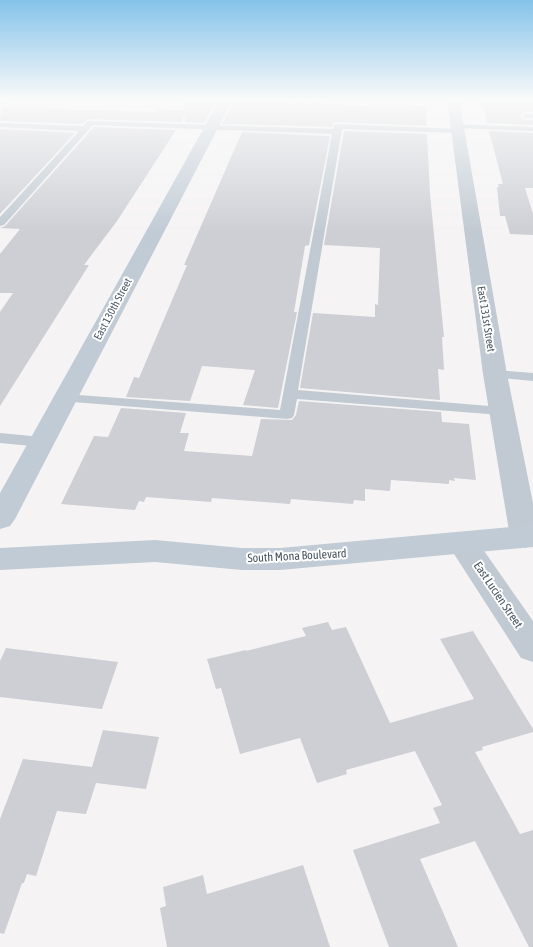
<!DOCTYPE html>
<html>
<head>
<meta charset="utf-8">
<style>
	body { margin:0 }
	canvas { display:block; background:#f5f3f3 }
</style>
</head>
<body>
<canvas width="533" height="947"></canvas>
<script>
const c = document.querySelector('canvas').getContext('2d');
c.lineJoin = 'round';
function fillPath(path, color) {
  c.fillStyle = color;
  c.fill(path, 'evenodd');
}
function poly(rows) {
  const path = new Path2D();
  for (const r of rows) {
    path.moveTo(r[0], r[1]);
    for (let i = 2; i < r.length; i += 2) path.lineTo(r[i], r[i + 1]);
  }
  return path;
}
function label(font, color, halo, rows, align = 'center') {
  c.font = font + ' "Asap Condensed",sans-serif';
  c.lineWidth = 4;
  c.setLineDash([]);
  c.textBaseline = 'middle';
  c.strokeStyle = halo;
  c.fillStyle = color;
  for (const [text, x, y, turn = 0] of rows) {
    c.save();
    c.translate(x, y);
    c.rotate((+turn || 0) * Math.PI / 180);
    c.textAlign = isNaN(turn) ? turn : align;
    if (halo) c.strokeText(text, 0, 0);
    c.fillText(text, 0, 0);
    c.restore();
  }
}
const building = poly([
	[185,102,216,102,204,123,185,122,185,115,181,122,88,119,82,124,0,121,2,107,156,112,158,109,185,110],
	[233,102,316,103,402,108,402,105,426,106,427,126,338,122,334,122,332,127,222,124],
	[479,102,533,102,533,112,523,112,521,114,522,119,533,120,533,125,487,123,484,109],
	[94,127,176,130,117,221,84,265,89,265,0,406,0,312,13,293,0,293,0,254,20,229,0,228,5,226],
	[0,129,75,133,0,214],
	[344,131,427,134,430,194,444,337,442,337,444,370,438,369,440,400,300,388,313,313,375,317,375,304,378,305,380,248,324,245],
	[489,131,533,133,533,188,525,188,533,214,533,235,510,234,505,216,500,216,497,187,499,187,498,184,503,184],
	[242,132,330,136,309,245,305,246,294,312,297,312,278,408,243,405,255,370,202,366,190,401,126,397,134,377,139,378,187,265,184,265],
	[299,401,441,412,442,422,469,424,476,480,454,478,455,481,449,480,449,484,391,480,390,491,365,489,365,501,354,500,353,504,291,499,290,504,212,498,211,502,146,497,144,502,139,501,135,510,61,504,94,436,108,437,121,408,186,413,180,433,189,433,184,451,252,456,261,419,292,420,296,415],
	[328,622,332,630,346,627,390,723,474,699,440,639,473,631,533,729,533,732,482,747,483,750,475,752,520,834,533,830,533,947,529,947,475,841,420,859,458,947,389,947,353,850,440,823,433,808,442,805,415,751,346,770,347,774,317,783,300,738,240,754,221,688,216,689,207,659,246,650,246,651,306,636,302,628],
	[6,648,118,662,102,709,0,697,0,661],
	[103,730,159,737,146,789,96,783,86,814,57,811,36,876,27,874,24,883,22,883,4,934,0,933,0,819,23,759,92,767],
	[303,865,330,947,167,947,160,908,166,906,163,887,203,875,207,894]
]);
const lane = poly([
	[523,114,533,114,533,118,523,118,523,114],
	[88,121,333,129,335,124,338,124,460,129,461,131,457,133,342,129,298,390,501,407,506,408,508,411,506,414,501,415,297,399,294,415,292,418,287,419,60,401,58,398,60,395,65,394,280,410,332,134,93,125,4,225,0,226,0,217,79,131,0,127,0,123,83,126,88,121],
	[453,124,533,127,533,131,456,128,452,126,453,124],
	[495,370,533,373,533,381,490,377,488,374,490,371,495,370],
	[0,433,42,437,47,439,50,442,47,445,42,447,0,443,0,433]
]);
const street = poly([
	[0,99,10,99,0,106,0,99],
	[447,99,459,99,507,374,533,503,533,545,525,548,514,545,510,537,483,374,447,99],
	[462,532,473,535,533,621,533,662,521,658,447,543,451,535,462,532]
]);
const secondary = poly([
	[220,99,233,99,15,519,10,526,0,529,0,493,220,99],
	[533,525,533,547,280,570,242,570,155,562,0,570,0,548,155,540,242,548,280,548,533,525]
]);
const farStreetnames = [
	["East 130th Street",113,309,-62],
	["East 131st Street",486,319,81]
];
const streetNames = [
	["South Mona Boulevard",297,556,-3],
	["East Lucien Street",498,595,56]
];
fillPath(building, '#cdcfd5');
fillPath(lane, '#c1cad2');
fillPath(street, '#c1cad2');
fillPath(secondary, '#c1cbd6');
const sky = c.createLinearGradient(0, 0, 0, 232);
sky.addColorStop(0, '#85c3ea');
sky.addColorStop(0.43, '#fafafa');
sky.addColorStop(1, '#fafafa00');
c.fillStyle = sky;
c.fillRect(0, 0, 533, 232);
label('11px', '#4a5661', '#fff', farStreetnames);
label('12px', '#4a5661', '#fff', streetNames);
</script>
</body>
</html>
